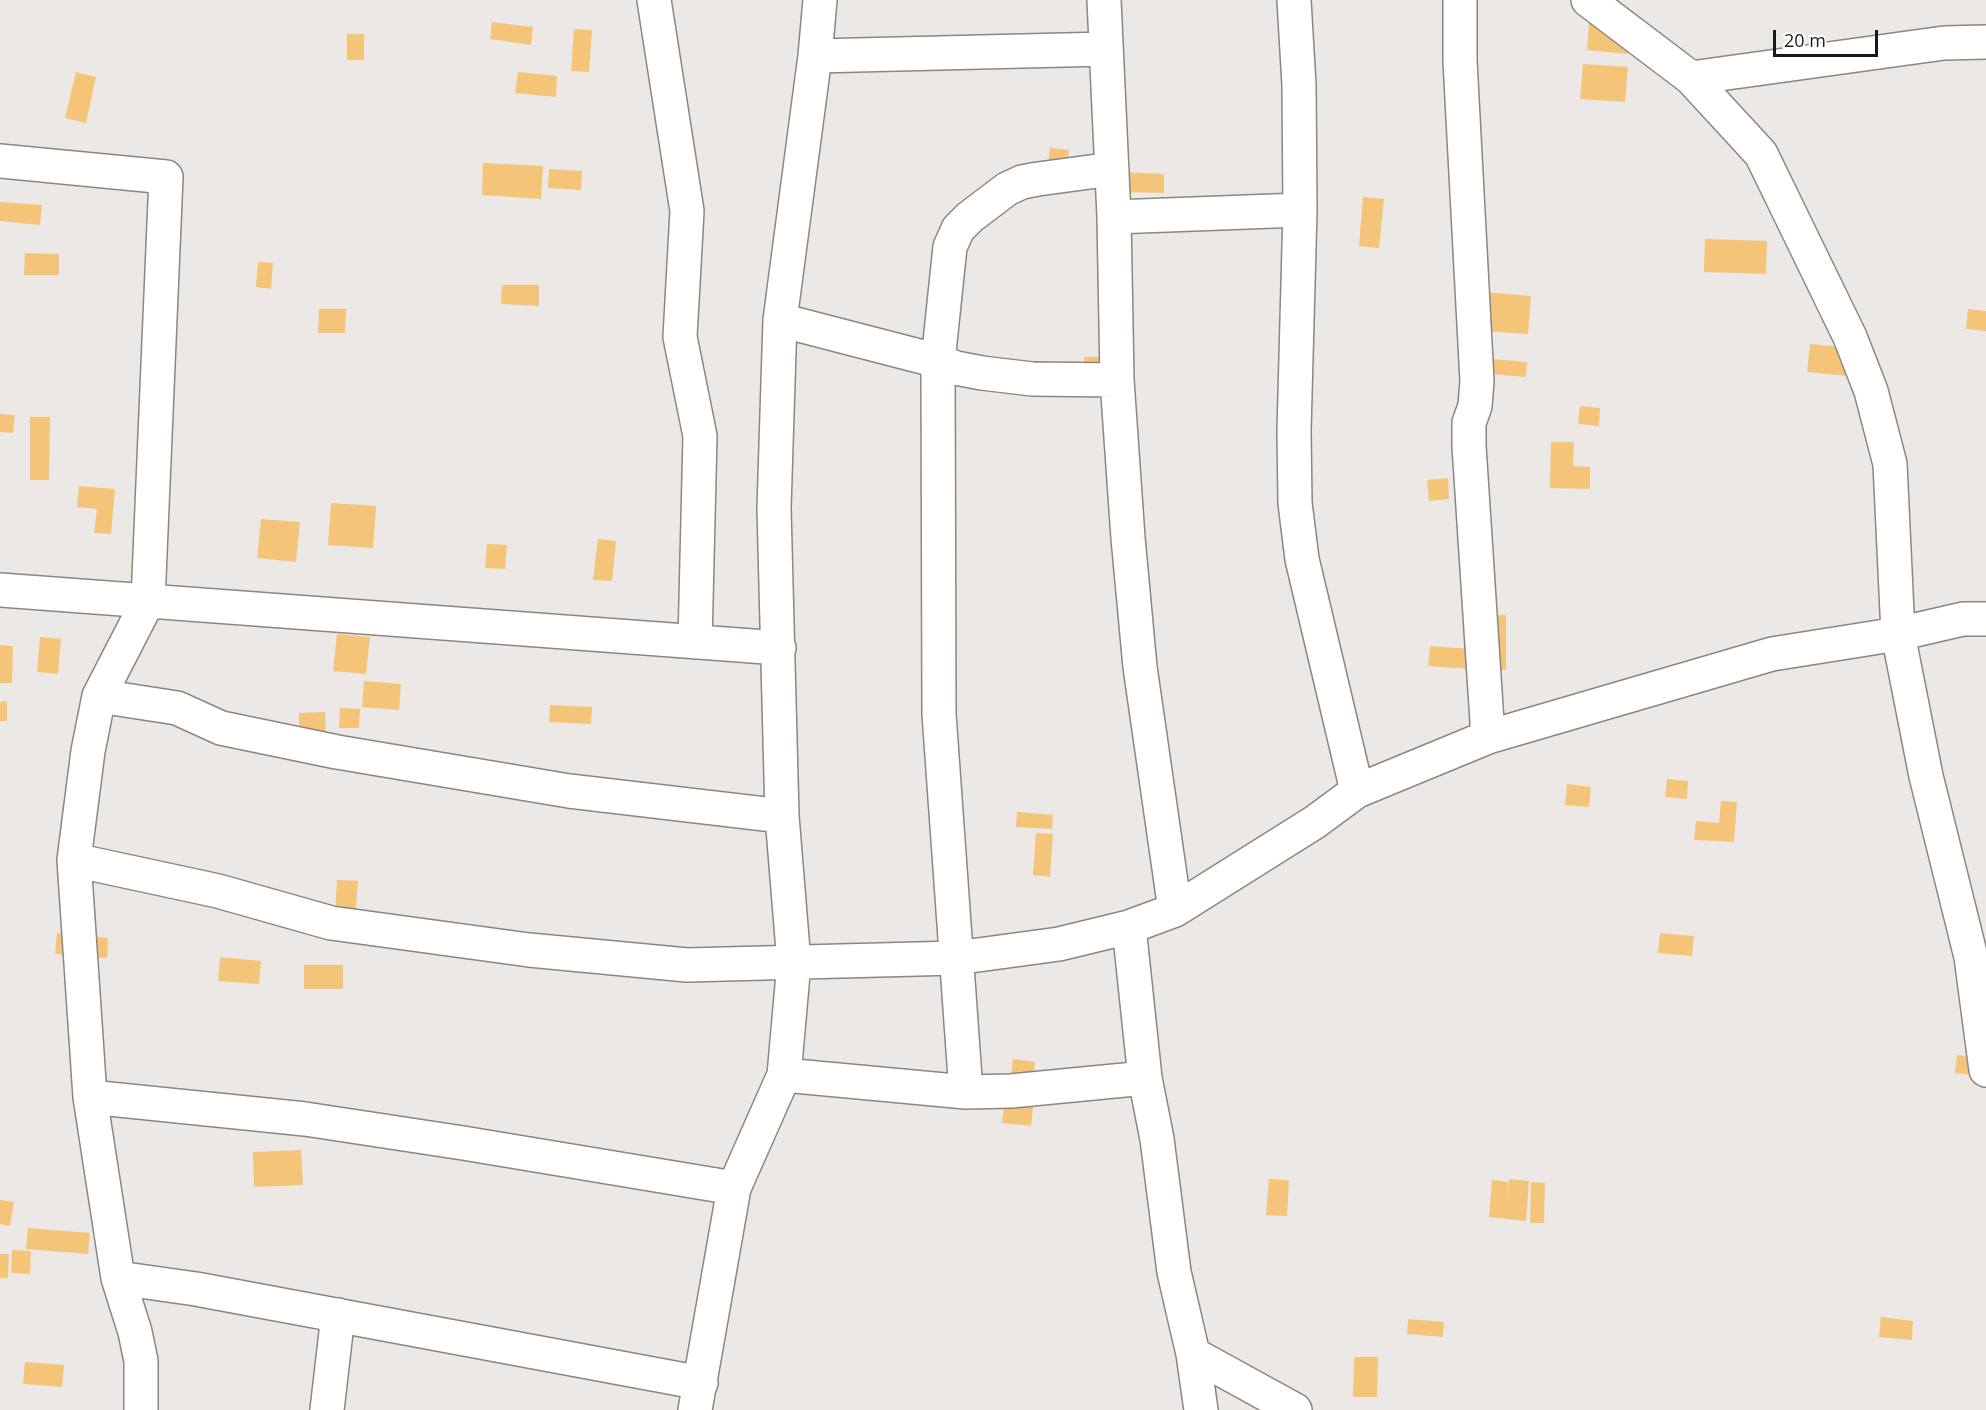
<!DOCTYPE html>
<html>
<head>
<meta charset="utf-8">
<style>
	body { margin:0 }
	#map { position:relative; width:1986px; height:1410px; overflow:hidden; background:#ece8e5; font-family:"Open Sans",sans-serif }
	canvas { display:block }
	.scale { position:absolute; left:1773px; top:30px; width:105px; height:27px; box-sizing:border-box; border:3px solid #1b1918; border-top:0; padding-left:8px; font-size:18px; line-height:21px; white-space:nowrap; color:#1b1918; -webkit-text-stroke:4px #fff; paint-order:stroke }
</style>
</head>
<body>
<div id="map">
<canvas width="1986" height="1410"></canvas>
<div class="scale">20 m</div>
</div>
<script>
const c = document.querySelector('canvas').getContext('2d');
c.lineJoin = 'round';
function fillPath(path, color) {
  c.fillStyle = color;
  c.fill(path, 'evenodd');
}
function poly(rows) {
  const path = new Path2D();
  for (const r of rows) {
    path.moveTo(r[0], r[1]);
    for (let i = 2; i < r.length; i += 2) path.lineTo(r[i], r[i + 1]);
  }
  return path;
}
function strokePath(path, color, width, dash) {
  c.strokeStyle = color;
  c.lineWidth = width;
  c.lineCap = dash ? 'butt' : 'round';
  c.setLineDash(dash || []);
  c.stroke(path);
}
const building = poly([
	[492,22,533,27,531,45,490,39],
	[1589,23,1630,27,1627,54,1587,50],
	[574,29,592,30,589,72,571,71],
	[347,34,364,34,364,60,347,60],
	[1583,64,1628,67,1625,102,1580,99],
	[76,72,96,77,86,123,65,118],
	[518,72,557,76,556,97,515,93],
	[1050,148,1069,150,1065,190,1046,188],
	[483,163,543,166,541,199,482,195],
	[549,169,582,171,581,190,548,188],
	[1121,172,1164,174,1164,193,1120,192],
	[1363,197,1384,199,1379,248,1359,246],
	[0,202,42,205,40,225,0,221],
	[1705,239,1767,241,1766,274,1704,272],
	[25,253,59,254,59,275,24,275],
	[258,262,273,263,271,289,256,287],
	[502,285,539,285,539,306,501,304],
	[1483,292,1531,296,1528,334,1480,331],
	[319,309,346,309,345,333,318,333],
	[1968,309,1986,311,1986,331,1966,329],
	[1810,344,1850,348,1847,376,1807,372],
	[1084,357,1102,357,1102,383,1084,384],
	[1492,359,1527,362,1526,377,1491,374],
	[1580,406,1600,408,1599,426,1578,424],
	[0,414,15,415,13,433,0,432],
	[30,417,50,417,49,480,30,480],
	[1551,442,1574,442,1573,466,1590,467,1590,489,1550,488],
	[1448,478,1449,499,1429,501,1427,480],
	[79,486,115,489,111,534,94,533,97,509,77,507],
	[331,503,376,506,373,548,328,545],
	[261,519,300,522,296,562,257,558],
	[598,539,616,541,612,581,593,580],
	[487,544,507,545,505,569,485,568],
	[1472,615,1506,615,1506,670,1491,670],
	[337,634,370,637,366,674,333,671],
	[40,637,61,639,58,674,37,672],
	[0,645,13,646,12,683,0,683],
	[1430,646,1472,649,1470,669,1428,666],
	[364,681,401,684,399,710,362,707],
	[7,701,7,721,0,721,0,702],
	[550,705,592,707,591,724,549,722],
	[340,708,360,709,359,728,339,728],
	[325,712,326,735,299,735,299,713],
	[1667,779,1688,781,1687,799,1665,797],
	[1567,784,1591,787,1589,807,1565,805],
	[1721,801,1737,802,1734,842,1694,840,1696,821,1719,823],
	[1017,812,1053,815,1052,829,1016,827],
	[1036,833,1053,834,1050,877,1033,875],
	[337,880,358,881,355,917,335,915],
	[57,933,108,938,107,958,55,954],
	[1660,933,1694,936,1692,956,1658,953],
	[220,957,261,961,259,984,218,981],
	[304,965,343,965,343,989,304,989],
	[1957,1055,1986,1058,1986,1076,1955,1073],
	[1013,1059,1035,1062,1031,1096,1009,1093],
	[1005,1096,1034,1099,1031,1126,1002,1123],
	[301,1150,303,1185,254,1187,253,1152],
	[1269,1179,1289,1180,1287,1216,1266,1215],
	[1509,1179,1529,1181,1526,1221,1489,1217,1492,1180,1508,1182,1507,1202],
	[1531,1182,1545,1183,1544,1223,1530,1223],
	[0,1200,14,1202,10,1226,0,1224],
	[28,1228,90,1233,88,1254,26,1249],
	[12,1250,31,1251,30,1274,11,1273],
	[0,1254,9,1254,8,1278,0,1278],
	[1881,1317,1913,1321,1912,1340,1879,1337],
	[1408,1319,1444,1322,1443,1337,1407,1334],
	[1354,1357,1378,1357,1377,1397,1353,1397],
	[25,1362,64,1365,62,1387,23,1384]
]);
const street = poly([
	[654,0,687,211,680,337,700,436,695,642],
	[1294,0,1299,85,1300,210,1294,431,1295,503,1302,559,1357,791],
	[1460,0,1460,61,1477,381,1475,406,1469,423,1469,446,1488,737],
	[1588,0,1691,78,1761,154,1850,337,1871,391,1890,464,1898,634,1926,776,1971,957,1986,1070],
	[815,56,1106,49],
	[1691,78,1944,43,1986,42],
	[0,161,166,177,148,601,99,696],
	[1114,217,1300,210],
	[780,320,938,361,956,368,982,373,1032,379,1117,380,1114,217,1104,0],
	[1117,380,1128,538,1140,667,1175,910],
	[0,590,779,648],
	[74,860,88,751,99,696,177,708,221,728,337,752,569,791,782,816],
	[1129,927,1145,1078,1157,1139,1174,1272,1193,1354,1295,1410],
	[784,1075,966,1092,1011,1091,1145,1078],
	[966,1092,939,714,938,361,950,247,958,229,970,217,1007,189,1022,182,1038,179,1112,169],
	[90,1097,305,1119,463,1143,734,1188],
	[118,1278,196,1289,701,1383],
	[1193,1354,1201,1410],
	[141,1410,141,1361,135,1332,118,1278,90,1097,74,860,218,891,331,923,529,950,687,965,956,958,1059,944,1129,927,1175,910,1315,822,1357,791,1488,737,1772,654,1898,634,1963,619,1986,619],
	[327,1410,338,1315],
	[695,1410,734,1188,784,1075,794,963,782,816,774,508,780,320,815,56,820,0]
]);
fillPath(building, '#f4c579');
strokePath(street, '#8a8683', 36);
strokePath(street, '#fff', 33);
</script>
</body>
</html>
